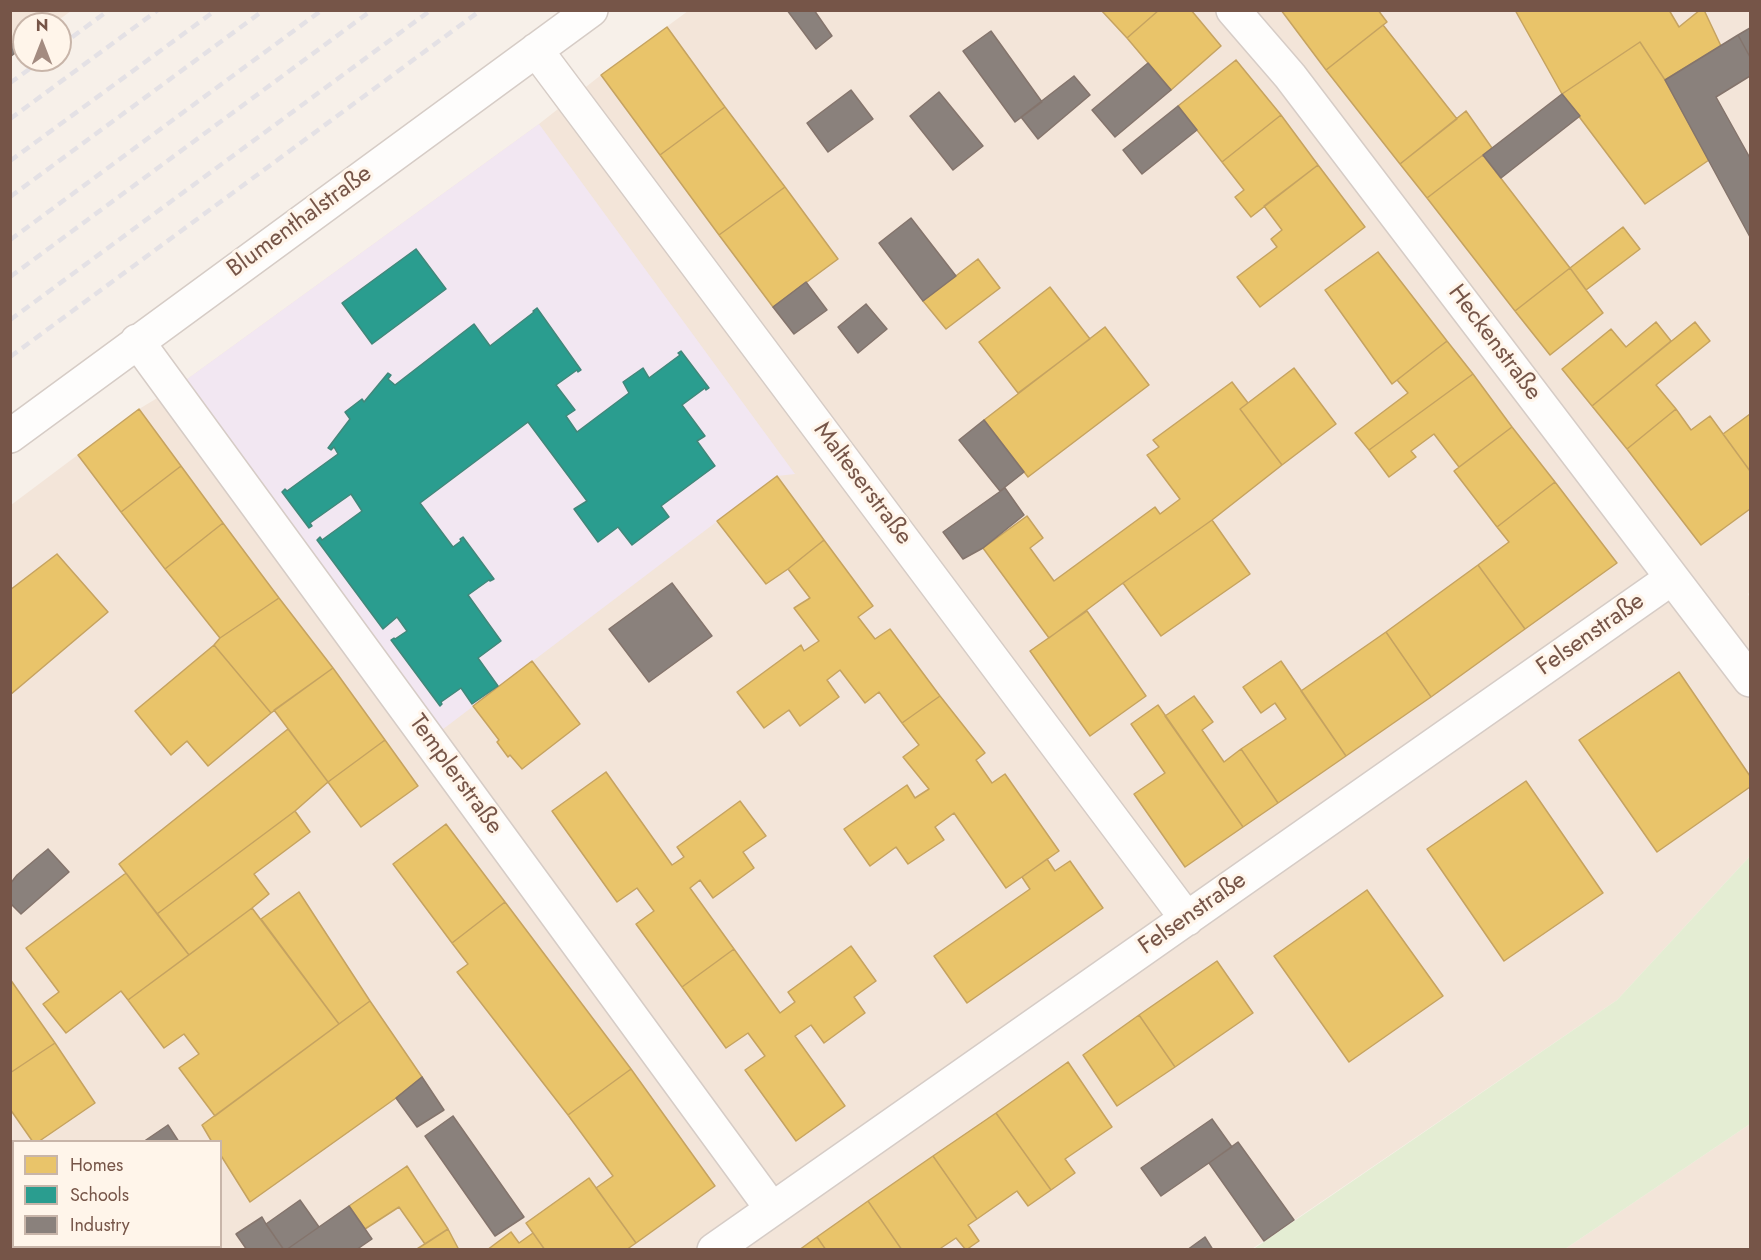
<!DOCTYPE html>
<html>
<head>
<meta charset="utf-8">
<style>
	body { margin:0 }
	#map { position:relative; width:1761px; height:1260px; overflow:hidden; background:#f7f0e9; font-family:Jost,sans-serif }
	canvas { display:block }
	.frame { position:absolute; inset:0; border:12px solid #765548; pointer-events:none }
	.legend { position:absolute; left:12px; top:1140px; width:210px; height:108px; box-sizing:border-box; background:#fff5ea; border:2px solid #c8b5a9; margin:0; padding:8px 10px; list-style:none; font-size:18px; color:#765548 }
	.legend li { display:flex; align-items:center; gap:12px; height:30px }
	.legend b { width:30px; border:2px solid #c8b5a9 }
	.north { position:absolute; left:12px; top:12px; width:60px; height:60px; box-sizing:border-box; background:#fff5ea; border:2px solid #c8b5a9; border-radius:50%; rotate:0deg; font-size:16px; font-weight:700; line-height:24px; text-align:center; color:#765548 }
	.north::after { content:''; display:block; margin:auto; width:21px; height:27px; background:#a38b80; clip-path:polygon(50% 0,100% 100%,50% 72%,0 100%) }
</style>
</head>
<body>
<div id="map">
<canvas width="1761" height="1260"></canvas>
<div class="frame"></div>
<ul class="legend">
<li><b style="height:16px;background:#e9c46a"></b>Homes</li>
<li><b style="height:16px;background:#2a9d8f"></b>Schools</li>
<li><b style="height:16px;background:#8a817c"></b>Industry</li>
</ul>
<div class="north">N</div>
</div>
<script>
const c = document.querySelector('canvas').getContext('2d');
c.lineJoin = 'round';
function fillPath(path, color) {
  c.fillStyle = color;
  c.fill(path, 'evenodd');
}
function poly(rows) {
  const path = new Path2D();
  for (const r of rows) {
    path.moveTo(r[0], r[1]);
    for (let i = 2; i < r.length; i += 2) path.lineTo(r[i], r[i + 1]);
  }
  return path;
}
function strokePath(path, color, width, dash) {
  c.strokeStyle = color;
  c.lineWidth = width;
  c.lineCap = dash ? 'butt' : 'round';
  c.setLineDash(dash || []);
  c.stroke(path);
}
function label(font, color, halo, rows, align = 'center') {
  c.font = font + ' Jost,sans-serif';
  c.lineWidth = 6;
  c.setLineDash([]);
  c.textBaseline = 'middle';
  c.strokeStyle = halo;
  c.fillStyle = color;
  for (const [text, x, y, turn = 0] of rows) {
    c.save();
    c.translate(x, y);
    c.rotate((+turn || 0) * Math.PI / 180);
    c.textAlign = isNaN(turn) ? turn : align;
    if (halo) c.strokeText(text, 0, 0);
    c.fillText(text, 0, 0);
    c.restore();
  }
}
const residential = poly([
	[11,11,71,11,53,24,24,24,24,46,11,57],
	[688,11,1750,11,1750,592,1748,594,1750,598,1750,856,1617,1000,1252,1249,11,1250,11,505,139,409,179,385,539,124,601,75],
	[14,1142,220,1142,220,1246,14,1246],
	[1750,1124,1750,1249,1565,1249]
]);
const education = poly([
	[539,124,795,474,777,476,434,736,179,385]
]);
const green = poly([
	[1750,856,1750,1124,1565,1249,1252,1250,1617,1000]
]);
const homes = poly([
	[1101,10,1159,10,1127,38,1101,10],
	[1159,10,1191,10,1221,46,1171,90,1127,38,1159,10],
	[1281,10,1378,10,1387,22,1326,70,1281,10],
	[1515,10,1669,10,1679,27,1700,10,1704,10,1721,46,1665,80,1640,42,1562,94,1515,10],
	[1383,25,1457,119,1400,164,1326,70,1383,25],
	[667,27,725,107,660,155,601,75,667,27],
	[1640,42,1665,80,1709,160,1645,204,1562,94,1640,42],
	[1236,60,1281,115,1222,162,1178,106,1236,60],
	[725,107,785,187,719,235,660,155,725,107],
	[1466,111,1492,148,1427,198,1400,164,1466,111],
	[1281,115,1318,165,1251,217,1235,197,1244,190,1222,162,1281,115],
	[1483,155,1570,268,1515,311,1427,198,1483,155],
	[1318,165,1365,227,1260,307,1237,277,1277,247,1271,239,1282,230,1264,206,1318,165],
	[785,187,838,259,773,307,719,235,785,187],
	[1623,227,1640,249,1586,290,1570,268,1623,227],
	[1378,252,1447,341,1392,384,1325,290,1378,252],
	[978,259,1000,288,946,329,923,301,978,259],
	[1570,268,1603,313,1550,355,1515,311,1570,268],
	[1050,287,1090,339,1018,393,979,342,1050,287],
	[1656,322,1671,341,1592,406,1562,369,1611,329,1626,347,1656,322],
	[1695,322,1710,341,1656,385,1676,409,1627,449,1592,406,1695,322],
	[1105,327,1149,385,1028,477,984,420,1105,327],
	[1447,341,1473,374,1369,450,1355,433,1408,393,1397,380,1447,341],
	[1294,368,1336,424,1282,465,1240,409,1294,368],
	[1473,374,1512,427,1459,467,1434,434,1411,451,1416,457,1389,477,1369,450,1473,374],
	[1232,382,1248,403,1240,409,1282,465,1212,520,1123,583,1049,638,983,548,1027,516,1043,538,1030,548,1054,581,1155,507,1160,514,1180,499,1147,455,1159,447,1153,440,1232,382],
	[139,409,181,466,121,512,78,455,139,409],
	[1676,409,1691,430,1710,416,1750,471,1750,509,1701,545,1627,449,1676,409],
	[1750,414,1750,471,1723,434,1750,414],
	[1512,427,1555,482,1497,527,1454,471,1512,427],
	[181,466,223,523,165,569,121,512,181,466],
	[777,476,824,540,788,569,766,584,717,521,777,476],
	[1555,482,1617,563,1525,629,1478,565,1509,542,1497,527,1555,482],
	[1212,520,1250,574,1161,636,1123,583,1212,520],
	[223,523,279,598,220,638,165,569,223,523],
	[824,540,873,606,858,617,875,639,890,629,940,696,902,723,879,692,865,703,840,670,827,680,839,697,800,726,789,710,764,728,737,692,801,645,804,651,819,641,794,608,810,598,788,569,824,540],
	[57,554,108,612,10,695,10,590,57,554],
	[1478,565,1525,629,1431,697,1386,632,1478,565],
	[279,598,333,668,271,713,214,645,220,638,279,598],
	[1087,611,1146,696,1090,736,1030,651,1087,611],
	[1386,632,1431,697,1346,756,1301,691,1386,632],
	[214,645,271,713,208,766,187,741,171,755,135,711,214,645],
	[532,661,580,724,522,769,510,755,508,757,497,742,499,740,473,706,532,661],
	[1281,661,1346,756,1278,803,1241,749,1286,719,1275,703,1261,713,1243,687,1281,661],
	[333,668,385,740,328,782,274,710,333,668],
	[1679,672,1750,776,1750,787,1657,852,1579,740,1679,672],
	[940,696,985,753,976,760,992,783,1005,774,1059,851,1006,888,954,813,935,827,944,840,908,864,896,847,870,866,844,829,907,785,915,798,929,789,903,757,919,745,902,723,940,696],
	[1194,696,1213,722,1202,730,1224,762,1241,749,1278,803,1243,827,1165,716,1194,696],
	[1158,705,1243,827,1185,867,1134,794,1165,773,1131,724,1158,705],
	[288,729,328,782,295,811,157,914,119,864,288,729],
	[385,740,418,786,361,827,328,782,385,740],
	[606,772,672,865,684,857,677,847,740,801,766,836,743,852,754,868,713,898,700,880,690,888,734,949,682,987,636,924,654,911,637,888,617,902,552,811,606,772],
	[1526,781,1603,893,1504,961,1427,849,1526,781],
	[295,811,310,832,254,874,269,894,252,908,189,955,157,914,295,811],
	[446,824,505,902,452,943,393,864,446,824],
	[1047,859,1055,871,1070,861,1103,908,967,1003,934,956,1030,889,1022,877,1047,859],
	[126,873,189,955,128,1000,121,991,66,1033,43,1004,59,992,26,948,126,873],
	[1367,890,1443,996,1349,1062,1274,956,1367,890],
	[299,892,370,1001,339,1024,261,919,299,892],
	[505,902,631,1069,568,1115,457,972,468,964,452,943,505,902],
	[252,908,339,1024,215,1116,179,1068,199,1054,184,1034,164,1048,128,1000,252,908],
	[851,946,876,981,854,997,865,1013,824,1043,811,1025,795,1036,845,1106,796,1141,745,1070,765,1056,748,1033,726,1048,682,987,734,949,780,1013,795,1002,788,992,851,946],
	[1217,961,1253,1013,1175,1067,1139,1015,1217,961],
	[10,979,55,1043,10,1073,10,979],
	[370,1001,422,1077,396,1098,250,1202,220,1154,220,1142,212,1142,202,1125,370,1001],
	[1139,1015,1175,1067,1117,1106,1083,1055,1139,1015],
	[55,1043,95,1103,38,1142,33,1142,10,1109,10,1073,55,1043],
	[1068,1062,1112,1127,1065,1159,1075,1173,1051,1190,996,1113,1068,1062],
	[631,1069,715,1186,636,1243,596,1188,613,1176,568,1115,631,1069],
	[996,1113,1051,1190,1028,1206,1017,1191,977,1219,933,1156,996,1113],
	[933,1156,977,1219,968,1225,979,1241,966,1250,956,1238,941,1248,942,1250,902,1250,868,1201,933,1156],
	[407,1166,448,1229,425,1244,399,1207,365,1229,349,1206,407,1166],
	[589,1178,636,1243,626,1250,545,1250,526,1223,589,1178],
	[868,1201,902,1250,826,1250,817,1237,868,1201],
	[448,1229,459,1250,417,1250,417,1249,448,1229],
	[511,1232,519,1243,533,1233,545,1250,487,1250,511,1232],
	[817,1237,826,1250,799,1250,817,1237],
	[61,1246,153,1246,155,1250,63,1250,61,1246]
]);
const schools = poly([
	[416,249,446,289,372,344,342,303,416,249],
	[537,308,581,370,578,372,577,370,556,385,575,410,566,416,577,432,629,393,623,382,643,368,649,378,680,355,678,353,681,351,709,388,706,390,705,388,682,405,705,436,697,441,715,466,661,506,669,517,632,545,618,527,598,542,574,509,587,501,528,422,420,503,453,547,461,541,460,539,463,537,494,579,490,581,489,580,468,595,501,641,478,658,498,686,472,704,461,688,441,702,442,704,440,706,391,640,394,638,395,639,407,631,397,617,383,629,317,540,320,537,322,540,362,511,351,494,310,523,312,526,309,528,282,492,285,489,287,491,338,454,334,447,331,450,328,448,350,419,345,412,362,399,364,402,388,373,391,375,388,379,395,385,474,324,490,346,534,312,533,311,537,308]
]);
const industry = poly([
	[787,10,814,10,832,36,816,49,787,10],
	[1750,28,1750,57,1738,35,1750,28],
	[991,31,1042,102,1015,122,963,51,991,31],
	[1738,35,1750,57,1750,76,1716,97,1750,158,1750,237,1665,80,1738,35],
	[24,41,24,46,10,57,10,44,24,41],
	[1148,63,1171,90,1115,137,1092,110,1148,63],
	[1074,76,1090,95,1038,139,1021,117,1074,76],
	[851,90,873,119,828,152,807,123,851,90],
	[939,92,983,146,953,170,910,116,939,92],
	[1562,94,1580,116,1501,178,1483,155,1562,94],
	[1178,106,1197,130,1142,174,1123,150,1178,106],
	[911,218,956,276,923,301,879,243,911,218],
	[806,282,827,310,794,334,773,307,806,282],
	[866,304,887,329,858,353,838,327,866,304],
	[984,420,1024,472,1000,491,959,440,984,420],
	[1005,488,1024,515,983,548,963,559,943,532,1005,488],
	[672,583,712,636,649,682,609,629,672,583],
	[48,849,69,872,21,914,10,903,10,884,17,875,48,849],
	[422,1077,444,1110,417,1127,396,1098,422,1077],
	[453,1116,524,1217,495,1236,425,1136,453,1116],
	[1212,1119,1232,1147,1161,1196,1141,1168,1212,1119],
	[168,1125,179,1142,143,1142,168,1125],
	[1238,1142,1294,1220,1264,1241,1209,1163,1238,1142],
	[300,1200,319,1227,286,1250,284,1250,266,1224,300,1200],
	[349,1206,372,1239,356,1250,286,1250,349,1206],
	[262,1217,266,1224,284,1250,247,1250,236,1234,262,1217],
	[1205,1237,1213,1250,1187,1250,1205,1237]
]);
const street = poly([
	[1233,10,1290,76,1750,680],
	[536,50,1187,919],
	[137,341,772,1209],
	[10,436,591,10],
	[10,1233,14,1237],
	[714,1250,1672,578]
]);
const rail = poly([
	[60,46,109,10],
	[10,83,42,60],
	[10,119,158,10],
	[10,161,216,10],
	[10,197,264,10],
	[10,240,322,10],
	[10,277,372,10],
	[10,320,431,10],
	[10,357,481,10]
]);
const streetNames = [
	["Blumenthalstraße",300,222,-36],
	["Heckenstraße",1494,343,53],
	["Malteserstraße",862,484,53],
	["Felsenstraße",1591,635,-35],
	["Templerstraße",455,775,54],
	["Felsenstraße",1193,914,-35]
];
fillPath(residential, '#f3e5d9');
fillPath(education, '#f2e7f2');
fillPath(green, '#e4edd3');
fillPath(homes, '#e9c46a');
strokePath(homes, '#c6a360', 1.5);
fillPath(schools, '#2a9d8f');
strokePath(schools, '#41877a', 1.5);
fillPath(industry, '#8a817c');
strokePath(industry, '#84746c', 1.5);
strokePath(street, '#d6ccc6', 36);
strokePath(street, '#fefdfc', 33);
strokePath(rail, '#e4e1e5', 4.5, [9, 6]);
label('24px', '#765548', '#fff5ea', streetNames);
</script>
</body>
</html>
